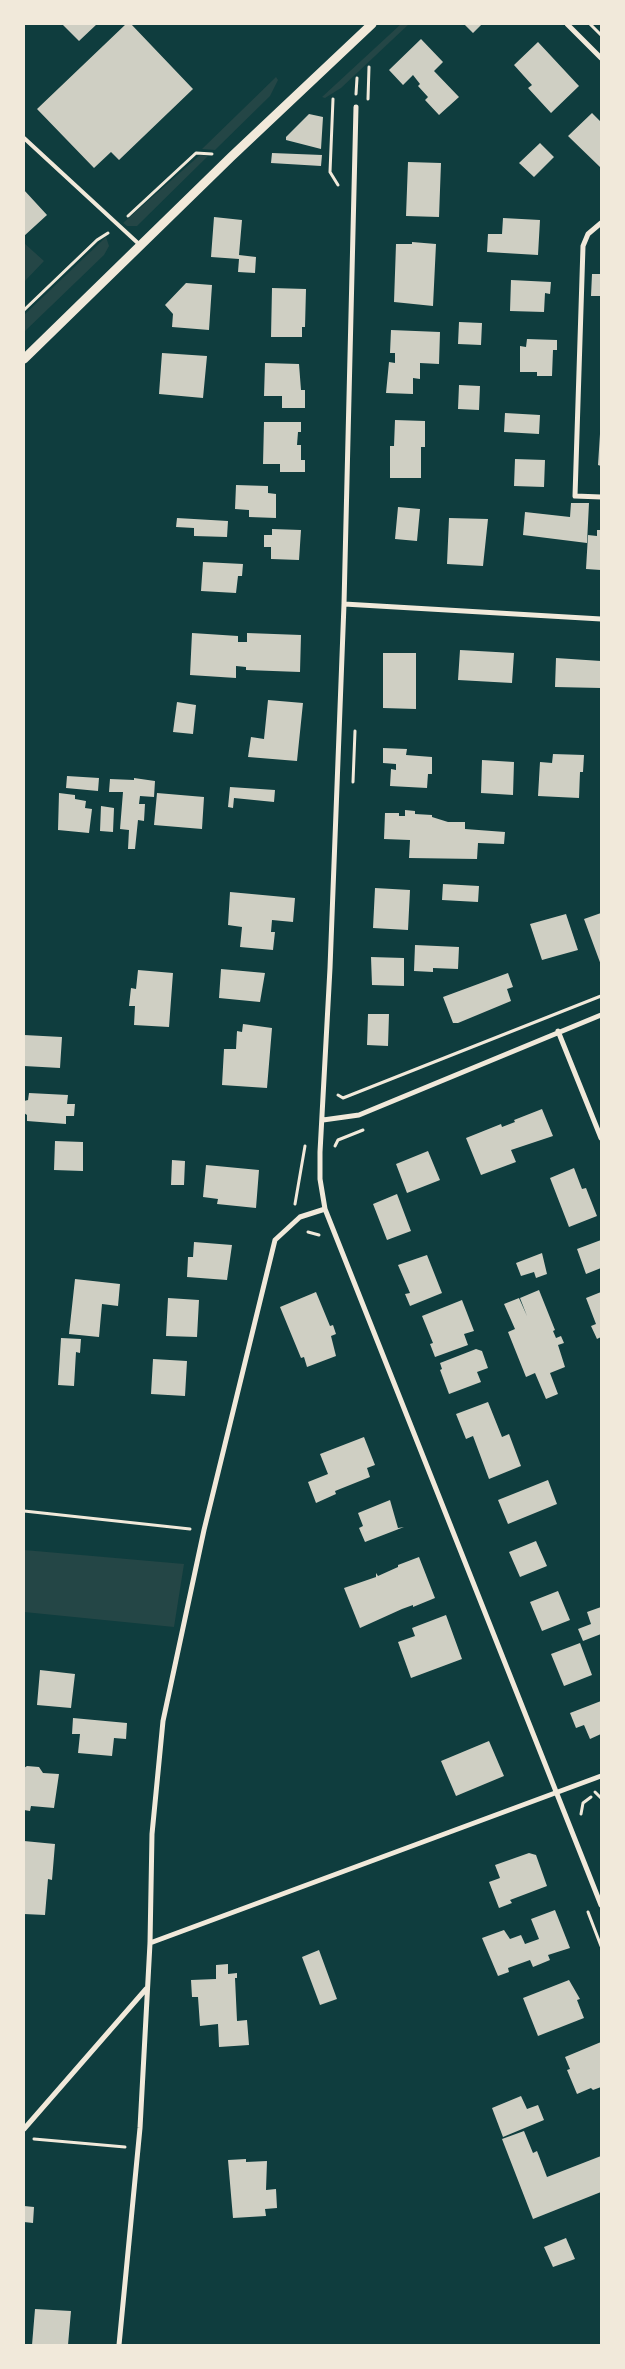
<!DOCTYPE html>
<html>
<head>
<meta charset="utf-8">
<style>
	body { margin:0 }
	#map { position:relative; width:625px; height:2369px; overflow:hidden; background:#0f3d3e; font-family:Manrope,sans-serif }
	canvas { display:block }
	.frame { position:absolute; inset:0; border:25px solid #f1e9da; pointer-events:none }
</style>
</head>
<body>
<div id="map">
<canvas width="625" height="2369"></canvas>
<div class="frame"></div>
</div>
<script>
const c = document.querySelector('canvas').getContext('2d');
c.lineJoin = 'round';
function fillPath(path, color) {
  c.fillStyle = color;
  c.fill(path, 'evenodd');
}
function poly(rows) {
  const path = new Path2D();
  for (const r of rows) {
    path.moveTo(r[0], r[1]);
    for (let i = 2; i < r.length; i += 2) path.lineTo(r[i], r[i + 1]);
  }
  return path;
}
function strokePath(path, color, width, dash) {
  c.strokeStyle = color;
  c.lineWidth = width;
  c.lineCap = dash ? 'butt' : 'round';
  c.setLineDash(dash || []);
  c.stroke(path);
}
const green = poly([
	[401,24,409,24,341,88,325,98,322,97],
	[276,77,278,80,270,96,215,150,202,149],
	[200,155,208,156,137,226,127,226,123,223],
	[106,237,109,246,104,255,24,332,24,315],
	[24,243,44,261,24,282],
	[24,1550,184,1564,174,1627,24,1612]
]);
const building = poly([
	[62,24,97,24,79,41],
	[126,24,131,24,193,89,119,160,111,152,94,168,37,109],
	[464,24,482,24,473,33],
	[421,39,443,62,434,71,459,97,439,115,425,100,428,97,418,86,420,84,413,75,403,85,389,70],
	[538,42,579,86,551,113,528,88,532,85,514,65],
	[592,113,601,122,601,168,568,136],
	[309,114,323,117,321,149,286,140,286,137],
	[540,143,554,157,534,177,519,163],
	[272,153,322,155,321,166,271,163],
	[408,162,441,163,439,217,406,216],
	[24,190,47,215,24,236],
	[214,217,242,220,239,255,256,257,255,273,238,272,239,259,211,257],
	[503,218,540,220,538,255,487,252,488,234,502,234],
	[412,242,436,244,433,306,394,302,396,244,412,244],
	[592,274,601,274,601,296,591,296],
	[511,280,551,282,550,294,545,293,544,312,510,311],
	[186,283,212,285,209,330,172,327,173,314,165,305],
	[272,288,306,289,305,327,302,327,302,337,271,337],
	[459,322,482,323,481,345,458,344],
	[391,330,440,332,439,364,420,363,420,379,413,378,413,394,386,393,389,362,395,363,395,353,390,353],
	[527,339,557,340,557,350,553,350,552,376,537,376,537,372,520,372,520,346,526,347],
	[162,353,207,356,203,398,159,394],
	[265,363,299,364,301,390,305,390,305,408,282,408,282,396,264,396],
	[459,385,480,386,479,410,458,409],
	[505,413,540,415,539,434,504,432],
	[395,420,425,421,425,447,421,447,421,478,390,478,390,446,394,446],
	[264,422,301,422,301,432,298,432,297,445,301,445,301,460,305,460,305,472,280,472,280,464,263,464],
	[600,434,601,434,601,466,598,465],
	[515,459,545,460,544,487,514,486],
	[236,485,268,486,268,493,276,494,276,518,249,517,249,510,235,509],
	[571,503,589,503,587,543,523,535,525,512,570,517],
	[398,507,420,509,417,541,395,539],
	[177,518,228,521,227,537,194,536,194,528,176,527],
	[449,518,488,519,483,566,447,564],
	[272,529,301,530,299,560,271,559,271,547,264,547,264,535,272,535],
	[597,530,601,530,601,570,586,569,588,535,597,536],
	[203,562,243,564,242,576,238,576,236,593,201,591],
	[192,633,238,636,238,642,247,642,247,633,301,635,300,672,246,670,246,667,236,666,236,678,190,675],
	[460,650,514,653,512,683,458,680],
	[383,653,416,653,416,709,383,708],
	[556,658,601,661,601,688,555,687],
	[268,700,303,703,297,761,248,757,251,737,264,739],
	[177,702,196,705,193,734,173,732],
	[383,748,407,749,406,755,432,757,432,774,428,774,427,788,390,786,391,769,396,770,396,764,383,763],
	[553,754,584,755,583,772,580,772,579,798,538,796,540,762,552,763],
	[482,760,514,762,513,795,481,793],
	[67,776,99,778,98,791,66,788],
	[134,778,155,781,154,797,140,796,139,804,145,804,144,821,138,820,135,849,128,849,129,830,120,829,123,792,109,792,110,779,134,780],
	[230,787,275,790,274,802,234,798,233,808,228,807],
	[59,793,75,795,75,799,86,801,85,808,92,809,89,833,58,830],
	[157,793,204,797,202,829,154,825],
	[101,806,114,808,113,832,100,831],
	[405,810,415,811,415,814,432,815,432,817,448,822,465,822,465,829,505,832,504,844,478,843,477,859,409,858,410,840,384,839,385,813,399,813,399,816,405,816],
	[443,884,479,886,478,902,442,900],
	[375,888,410,890,408,930,373,928],
	[230,892,295,898,293,922,272,920,271,932,275,932,273,950,240,947,242,927,228,925],
	[601,913,601,965,584,919],
	[566,914,578,950,542,960,530,924],
	[415,945,459,947,458,969,433,968,433,972,414,971],
	[371,957,404,958,404,986,372,985],
	[221,969,265,973,260,1002,219,998],
	[138,970,173,973,169,1027,134,1025,135,1006,129,1006,131,988,136,989],
	[508,973,513,987,507,989,511,1001,458,1023,453,1023,443,997],
	[368,1014,389,1014,388,1046,367,1045],
	[243,1024,272,1028,267,1088,222,1085,224,1049,236,1049,237,1031,242,1032],
	[24,1035,62,1037,60,1068,24,1066],
	[29,1093,68,1095,67,1104,75,1104,74,1116,66,1116,66,1124,27,1121,27,1115,24,1113,24,1101,28,1100],
	[542,1109,553,1136,511,1150,516,1162,481,1175,466,1138,501,1124,502,1127,515,1122,514,1120],
	[55,1141,83,1142,83,1171,54,1170],
	[428,1151,440,1180,407,1193,396,1164],
	[172,1160,185,1161,184,1185,171,1185],
	[206,1165,259,1170,256,1208,217,1204,218,1199,203,1197],
	[574,1168,582,1189,586,1188,597,1216,569,1227,550,1178],
	[397,1194,411,1231,387,1240,373,1204],
	[601,1240,601,1268,586,1274,577,1249],
	[194,1242,232,1245,227,1280,187,1277,188,1257,193,1257],
	[542,1253,547,1274,536,1278,534,1272,521,1276,516,1263],
	[427,1255,442,1293,410,1306,405,1294,410,1293,398,1265],
	[75,1279,120,1284,118,1306,102,1304,99,1337,69,1334],
	[539,1290,555,1330,553,1331,556,1338,561,1336,564,1343,558,1345,565,1367,550,1373,558,1394,546,1399,535,1373,526,1377,508,1332,515,1329,504,1304,519,1298,527,1316,520,1298],
	[316,1292,330,1326,333,1325,336,1334,331,1336,336,1356,307,1367,304,1357,301,1358,280,1307],
	[601,1292,601,1337,597,1339,591,1326,596,1324,586,1298],
	[168,1298,199,1300,197,1337,166,1336],
	[462,1300,474,1331,464,1334,468,1345,435,1357,430,1344,433,1343,422,1316],
	[61,1338,81,1339,80,1353,76,1352,74,1386,58,1385],
	[476,1349,482,1351,488,1368,477,1372,481,1382,449,1394,440,1370,442,1369,440,1363],
	[153,1359,187,1361,185,1396,151,1394],
	[488,1402,502,1437,509,1434,521,1466,489,1479,473,1436,466,1439,456,1414],
	[364,1437,375,1465,367,1468,370,1477,335,1491,336,1494,316,1503,308,1482,328,1474,320,1454],
	[548,1480,557,1504,508,1524,498,1500],
	[390,1500,398,1528,404,1527,365,1542,359,1528,363,1526,358,1513],
	[536,1541,547,1566,520,1577,509,1552],
	[419,1557,435,1598,413,1607,413,1605,402,1609,360,1628,344,1588,376,1577,376,1573,378,1576,398,1567,398,1565],
	[558,1591,570,1620,542,1631,530,1602],
	[601,1607,601,1634,583,1641,578,1629,591,1624,587,1612],
	[446,1615,462,1659,411,1678,398,1642,415,1636,412,1628],
	[580,1643,592,1675,564,1686,551,1654],
	[40,1670,75,1674,71,1708,37,1705],
	[601,1701,601,1734,590,1739,584,1725,576,1728,570,1713],
	[73,1718,127,1723,126,1739,114,1738,112,1756,78,1753,80,1734,72,1734],
	[489,1741,504,1776,456,1796,441,1761],
	[27,1766,39,1767,43,1773,59,1774,54,1808,31,1806,30,1811,24,1810,24,1768],
	[24,1841,55,1844,52,1880,48,1879,45,1915,24,1914],
	[529,1853,536,1855,547,1886,510,1900,512,1903,499,1908,489,1882,500,1878,495,1865],
	[555,1910,570,1948,548,1955,550,1960,533,1967,530,1960,508,1968,509,1972,498,1976,482,1938,504,1930,510,1939,521,1935,525,1944,539,1939,531,1919],
	[319,1950,337,1999,320,2005,302,1957],
	[228,1964,228,1974,237,1973,237,1978,235,1978,237,2021,247,2020,249,2045,219,2047,218,2024,200,2026,198,1997,192,1997,191,1980,216,1979,216,1965],
	[569,1980,580,1999,577,2000,584,2018,538,2036,523,1998],
	[601,2042,601,2087,593,2090,591,2088,577,2094,567,2070,570,2069,565,2057],
	[521,2096,527,2109,538,2105,544,2120,503,2137,492,2108],
	[524,2131,533,2153,537,2151,547,2177,601,2156,601,2192,533,2219,502,2139],
	[246,2159,246,2162,267,2161,266,2190,276,2189,277,2208,265,2209,266,2216,233,2218,228,2160],
	[24,2206,34,2207,33,2223,24,2222],
	[566,2238,575,2259,553,2267,544,2247],
	[35,2309,71,2311,68,2345,32,2345]
]);
const path = poly([
	[590,24,601,35],
	[356,94,357,78],
	[333,99,330,172,338,185],
	[368,99,369,67],
	[128,216,196,153,212,154],
	[24,310,97,240,108,233],
	[353,782,355,731],
	[338,1095,343,1098,601,996],
	[335,1146,338,1140,363,1130],
	[295,1204,305,1146],
	[308,1232,319,1235],
	[24,1511,190,1529],
	[595,1792,601,1798],
	[581,1814,583,1803,591,1797],
	[588,1912,601,1946],
	[34,2139,125,2147]
]);
const service = poly([
	[24,138,140,245]
]);
const minor = poly([
	[567,24,601,58],
	[356,107,344,604,330,968,320,1152,320,1179,325,1209,601,1905],
	[601,223,588,234,583,246,575,496,601,497],
	[344,604,601,619],
	[558,1031,601,1138],
	[323,1120,359,1115,601,1015],
	[150,1943,601,1776],
	[24,2129,146,1989],
	[119,2345,140,2128,150,1943,152,1834,163,1721,204,1530,275,1240,300,1217,325,1209]
]);
const tertiary = poly([
	[24,359,231,157,372,24]
]);
fillPath(green, '#244646');
fillPath(building, '#cfcfc3');
strokePath(path, '#f1e9da', 3);
strokePath(service, '#f1e9da', 4);
strokePath(minor, '#f1e9da', 5);
strokePath(tertiary, '#f1e9da', 9);
</script>
</body>
</html>
